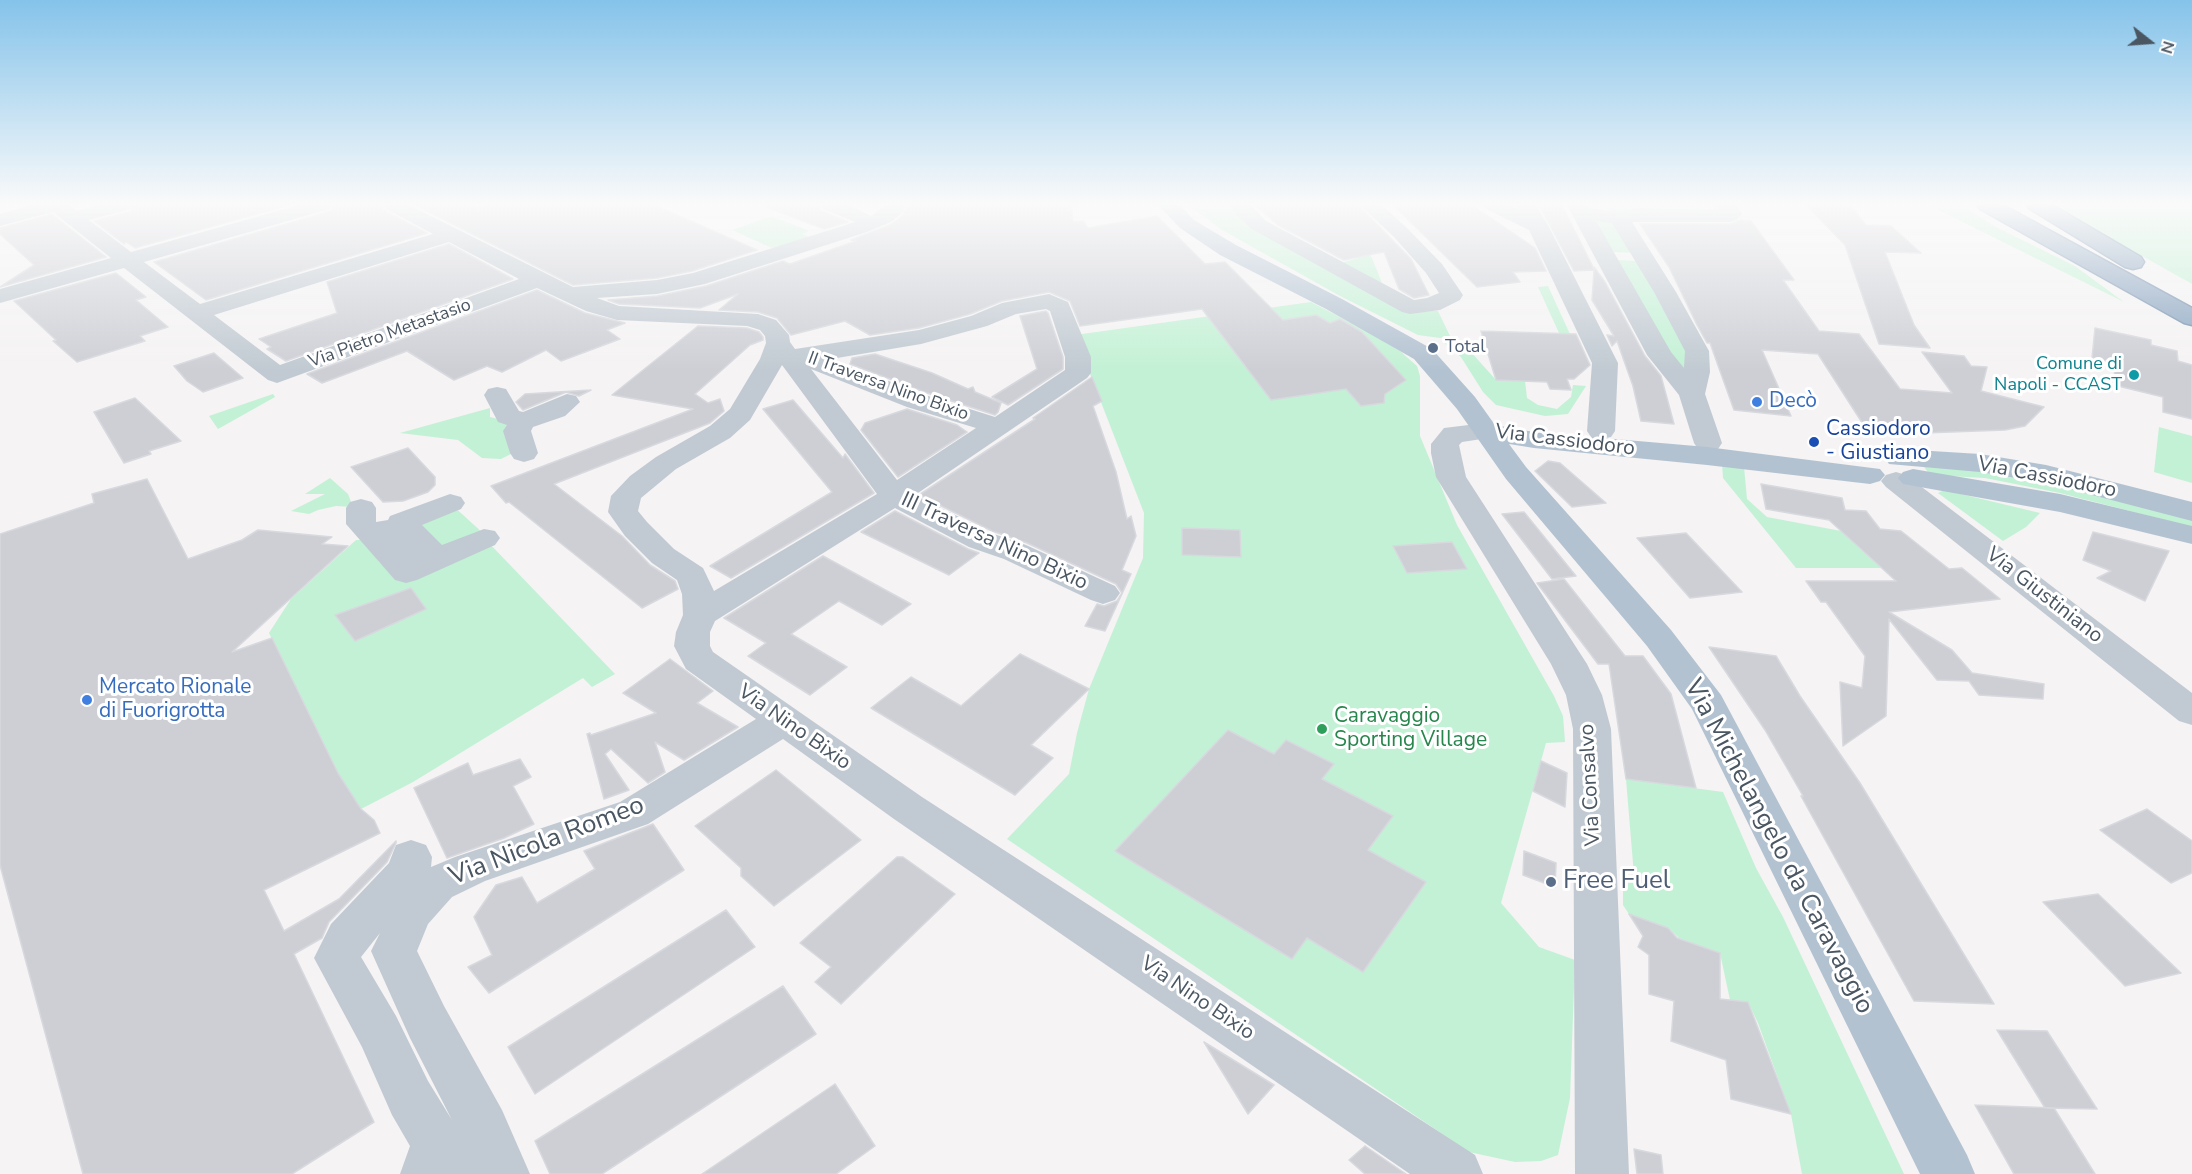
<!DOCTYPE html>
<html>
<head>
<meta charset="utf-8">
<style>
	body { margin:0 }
	#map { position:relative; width:2192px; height:1174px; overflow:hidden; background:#f5f3f3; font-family:"Nunito Sans",sans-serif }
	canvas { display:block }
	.north { position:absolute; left:2120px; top:12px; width:60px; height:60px; -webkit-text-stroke:4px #fff; paint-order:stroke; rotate:107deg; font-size:16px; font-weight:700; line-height:24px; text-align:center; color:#4a5661 }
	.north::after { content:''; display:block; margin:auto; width:21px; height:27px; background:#4a5661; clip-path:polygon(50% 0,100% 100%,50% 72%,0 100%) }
</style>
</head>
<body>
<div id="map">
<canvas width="2192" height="1174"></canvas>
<div class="north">N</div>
</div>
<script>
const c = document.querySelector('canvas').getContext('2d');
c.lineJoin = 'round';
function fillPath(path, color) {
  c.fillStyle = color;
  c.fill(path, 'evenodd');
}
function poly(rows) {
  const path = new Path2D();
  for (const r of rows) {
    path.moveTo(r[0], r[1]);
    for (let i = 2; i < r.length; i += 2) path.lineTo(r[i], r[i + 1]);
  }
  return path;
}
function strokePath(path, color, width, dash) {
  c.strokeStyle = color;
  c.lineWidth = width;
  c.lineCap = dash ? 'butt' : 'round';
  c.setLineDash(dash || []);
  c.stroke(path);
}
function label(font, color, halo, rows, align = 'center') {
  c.font = font + ' "Nunito Sans",sans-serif';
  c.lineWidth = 6;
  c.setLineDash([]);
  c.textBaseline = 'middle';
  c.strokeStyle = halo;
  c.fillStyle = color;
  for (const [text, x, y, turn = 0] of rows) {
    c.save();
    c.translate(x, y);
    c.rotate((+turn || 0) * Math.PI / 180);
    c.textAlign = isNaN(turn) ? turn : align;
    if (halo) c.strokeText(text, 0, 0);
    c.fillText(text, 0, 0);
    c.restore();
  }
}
const green = poly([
	[1188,205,1233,205,1429,311,1438,311,1450,336,1440,338,1418,335,1340,296,1222,230],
	[1600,205,1693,205,1694,208,1714,210,1714,205,1722,205,1722,214,1622,213,1602,209],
	[1928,205,1962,205,1996,227,2075,266,2124,302],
	[2052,205,2192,205,2192,284,2078,220],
	[771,216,810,231,802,234,811,238,772,248,732,230],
	[1592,218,1614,219,1634,253,1611,252],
	[1303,223,1342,225,1372,258,1382,283,1338,264,1358,258],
	[1616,260,1639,261,1686,349,1688,376,1664,349],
	[1548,286,1570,334,1559,333,1538,287],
	[1311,302,1365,330,1400,351,1417,366,1420,376,1420,436,1457,525,1554,696,1563,716,1565,742,1546,743,1501,903,1539,947,1575,960,1570,1098,1558,1155,1541,1161,1515,1162,1469,1152,1007,839,1069,774,1077,733,1089,689,1143,558,1144,513,1075,335],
	[1442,341,1462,342,1496,380,1525,381,1527,398,1538,405,1557,409,1571,397,1573,385,1586,386,1568,414,1545,416,1496,405,1483,392,1461,357],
	[273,394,275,397,218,429,209,416],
	[490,408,490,417,514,423,517,451,501,459,482,458,458,440,400,433],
	[2159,427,2192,436,2192,483,2154,472],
	[1722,463,1744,467,1747,499,1767,517,1841,531,1881,568,1796,568,1723,478],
	[1922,464,1986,469,2058,484,2192,518,2192,527,2060,493,1985,478,1930,475],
	[330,478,348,494,353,507,336,506,318,510,309,514,291,511,325,494,305,494],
	[1944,490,2040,513,2026,527,2003,541,1938,493],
	[451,504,485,535,439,556,406,523],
	[356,540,364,540,380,563,404,564,486,540,615,674,592,687,583,678,413,782,361,809,338,773,269,633,291,599],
	[411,588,425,609,355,641,336,615,365,604,373,616,385,598],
	[1626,779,1723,792,1756,868,1783,917,1904,1174,1802,1174,1791,1114,1758,1023,1748,1002,1730,1000,1720,953,1679,938,1668,928,1629,914,1623,905,1623,885,1634,875]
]);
const building = poly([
	[136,205,289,205,135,248,126,242,124,244,94,221,132,211,136,205],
	[335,205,381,205,385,211,427,233,206,300,154,262,331,211,335,205],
	[415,205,472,205,478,208,487,205,654,205,757,250,692,271,657,278,573,285,415,205],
	[767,205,818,205,822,211,848,222,824,229,766,207,767,205],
	[908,205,1071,205,1073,222,1083,221,1088,228,1157,216,1205,264,1225,262,1283,320,1316,315,1330,323,1340,319,1362,332,1406,380,1385,394,1384,403,1361,406,1346,389,1271,400,1202,309,1080,326,1070,301,1049,292,1002,301,970,314,919,328,870,335,845,321,791,335,777,318,758,312,719,310,738,294,700,308,619,304,608,300,657,296,706,286,783,261,790,264,856,241,851,240,892,224,902,216,908,205],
	[1255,205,1358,205,1411,259,1429,295,1414,298,1399,289,1384,252,1344,260,1278,225,1255,205],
	[1393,205,1472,205,1535,248,1546,271,1513,272,1520,282,1477,287,1393,205],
	[1539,205,1562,205,1594,269,1594,267,1605,282,1645,356,1661,376,1674,424,1641,421,1633,386,1617,341,1612,346,1607,335,1614,336,1592,300,1594,270,1574,271,1539,205],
	[1806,205,1850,205,1866,225,1891,226,1921,253,1885,252,1914,325,1930,348,1879,344,1845,245,1806,205],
	[52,214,106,257,0,287,34,265,0,234,0,228,52,214],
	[1740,220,1751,221,1794,280,1783,280,1819,331,1859,334,1900,389,1952,393,1922,352,1964,356,1971,366,1987,367,1981,391,2044,407,2025,426,2005,430,1870,435,1818,354,1762,350,1791,416,1734,410,1710,343,1707,343,1697,325,1669,267,1640,224,1730,224,1740,220],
	[449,244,513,279,286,361,267,349,271,347,259,339,337,313,327,282,449,244],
	[116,273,146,297,136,300,168,327,140,336,145,341,77,362,53,341,56,340,14,301,116,273],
	[537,290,585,313,625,323,607,330,620,339,561,361,546,350,502,372,487,366,454,380,407,351,322,383,307,374,537,290],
	[1046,311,1048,313,1063,357,1063,369,1008,405,992,397,1037,369,1020,316,1046,311],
	[698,326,747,328,759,332,763,337,763,340,750,345,695,394,708,403,720,399,724,411,710,423,554,484,622,536,650,565,675,581,678,589,642,608,509,502,506,503,491,486,693,409,612,395,698,326],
	[2095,328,2151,340,2151,345,2177,351,2178,361,2192,365,2192,419,2163,412,2163,397,2114,385,2115,363,2092,358,2095,328],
	[1481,331,1576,334,1590,365,1574,379,1567,379,1571,390,1550,389,1547,382,1496,380,1481,331],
	[214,353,243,378,203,392,187,381,174,366,214,353],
	[875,354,932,373,968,389,973,387,975,392,1001,403,998,412,995,415,927,393,850,364,852,358,875,354],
	[1092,377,1102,401,1093,406,1116,472,1127,519,1131,516,1136,536,1122,570,1131,574,1105,631,1085,626,1097,604,1104,606,1117,601,1122,593,1116,584,1027,543,992,531,919,495,1035,419,1033,418,1092,377],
	[591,390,579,396,566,392,523,410,516,402,525,394,591,390],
	[135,398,181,441,149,451,151,454,124,463,94,412,135,398],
	[793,400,843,458,845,454,874,493,731,578,710,566,832,492,763,409,793,400],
	[907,409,957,425,967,432,898,477,861,430,865,423,907,409],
	[408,448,435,477,435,485,428,492,403,501,383,502,351,467,408,448],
	[1548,461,1560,463,1606,503,1572,507,1535,471,1548,461],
	[147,479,188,559,242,540,258,530,332,537,322,544,348,546,232,652,272,638,338,773,361,809,374,820,380,833,264,890,284,931,339,899,396,841,396,843,387,862,329,922,322,938,294,954,374,1122,292,1174,83,1174,0,865,0,534,94,503,92,494,147,479],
	[1761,484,1842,498,1845,510,1866,511,1880,529,1901,531,1949,569,1962,568,2000,599,1889,612,1952,650,1972,673,2044,684,2043,699,1979,695,1969,681,1937,680,1889,619,1886,716,1843,746,1840,682,1862,688,1865,656,1826,602,1821,602,1806,581,1896,581,1829,520,1766,509,1761,484],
	[895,511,968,549,979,553,949,575,861,532,895,511],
	[1524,512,1576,576,1552,579,1502,514,1524,512],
	[1182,528,1240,530,1241,557,1182,555,1182,528],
	[2093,532,2169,551,2145,601,2097,578,2111,571,2083,560,2093,532],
	[1686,533,1742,592,1690,598,1637,538,1686,533],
	[1452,542,1467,569,1407,573,1393,546,1452,542],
	[823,556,911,604,882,625,839,601,791,634,847,667,810,695,748,656,766,643,724,618,823,556],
	[1564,579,1625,656,1643,656,1671,694,1696,788,1626,779,1609,664,1598,664,1537,583,1564,579],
	[411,588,426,609,355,641,335,615,411,588],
	[1709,647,1776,656,1800,696,1860,783,1994,1004,1914,1001,1801,796,1803,796,1765,730,1709,647],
	[1020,654,1089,689,1031,745,1053,758,1015,795,871,708,911,677,961,706,1020,654],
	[670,659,713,691,697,703,738,727,684,760,655,742,665,772,648,783,611,749,605,754,629,790,604,799,587,734,590,733,591,735,656,713,623,693,670,659],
	[1228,730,1274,754,1286,740,1334,764,1322,779,1393,816,1368,850,1426,882,1363,972,1307,938,1292,959,1115,851,1228,730],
	[520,759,531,777,513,786,534,824,504,838,447,858,414,788,468,763,473,775,520,759],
	[1541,761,1567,773,1565,807,1533,791,1541,761],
	[776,770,861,840,774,906,741,876,741,868,695,826,776,770],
	[2147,809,2192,841,2192,873,2171,883,2100,830,2147,809],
	[653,824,684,870,489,993,468,967,492,955,474,917,496,885,522,877,537,903,595,869,584,851,653,824],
	[1524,851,1556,863,1555,887,1523,875,1524,851],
	[897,857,903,857,955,894,841,1004,815,982,831,967,800,943,897,857],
	[2098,894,2181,973,2125,986,2043,902,2098,894],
	[726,910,755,947,535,1094,508,1047,726,910],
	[1629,914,1668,928,1677,938,1720,953,1720,999,1748,1002,1791,1114,1731,1099,1726,1060,1671,1041,1674,1001,1649,994,1649,955,1638,947,1643,936,1629,914],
	[783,986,816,1034,602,1174,550,1174,535,1141,783,986],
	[1997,1030,2047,1031,2097,1109,2045,1108,1997,1030],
	[1204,1042,1274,1085,1248,1114,1204,1042],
	[835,1084,875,1146,836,1174,702,1174,835,1084],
	[1975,1105,2054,1108,2095,1174,2014,1174,1975,1105],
	[1365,1146,1406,1174,1365,1174,1349,1160,1365,1146],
	[1634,1149,1661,1155,1663,1174,1637,1174,1634,1149]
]);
const minor = poly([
	[31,205,69,205,77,211,98,205,134,205,131,209,89,220,131,252,299,205,333,205,330,209,144,262,200,304,433,234,386,209,383,205,409,205,573,287,657,280,693,273,855,222,823,209,820,205,849,205,871,216,886,205,906,205,901,214,891,222,867,232,705,284,657,294,597,298,619,306,758,314,776,320,789,335,790,342,795,349,919,330,971,316,1002,303,1049,294,1068,302,1091,357,1091,373,1087,378,915,495,991,533,1026,545,1115,586,1120,593,1115,600,1103,604,1091,600,1004,559,969,547,895,508,715,621,710,632,710,646,713,652,922,797,1475,1155,1483,1174,1410,1174,894,819,783,739,648,824,485,881,452,897,428,924,417,951,444,1006,502,1110,530,1174,400,1174,410,1146,392,1115,362,1047,314,958,331,924,389,863,396,845,411,840,426,845,432,857,431,867,455,857,620,802,756,719,686,669,674,646,676,632,683,615,682,594,677,580,652,563,625,536,608,512,611,496,630,476,656,457,710,426,730,409,760,359,766,343,765,336,760,330,747,326,617,320,586,311,537,288,277,383,268,380,124,268,0,303,0,289,111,258,53,212,0,226,0,214,31,205],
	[449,242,519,279,280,365,214,315,449,242],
	[1046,309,1050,311,1065,357,1065,370,995,417,925,395,831,359,921,344,987,326,1016,314,1046,309],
	[782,365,877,494,714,591,703,568,674,549,647,522,638,511,641,498,676,469,730,438,750,420,782,365],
	[811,369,907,407,976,428,897,480,811,369],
	[380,933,371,951,410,1038,452,1120,428,1081,396,1016,361,957,380,933],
	[1231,205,1251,205,1266,221,1414,300,1427,298,1439,293,1426,273,1394,237,1360,205,1382,205,1408,229,1442,264,1463,295,1460,300,1440,310,1410,314,1402,312,1252,229,1236,215,1231,205],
	[1483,205,1510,205,1518,209,1516,205,1536,205,1549,227,1618,363,1615,431,1611,437,1601,439,1591,437,1587,431,1592,363,1529,230,1486,209,1483,205],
	[1567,205,1587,205,1589,208,1619,212,1634,208,1719,210,1716,205,1736,205,1742,214,1737,220,1730,222,1632,222,1676,292,1709,351,1710,372,1705,394,1722,443,1718,449,1708,451,1698,449,1694,443,1679,395,1647,355,1567,205],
	[1596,221,1612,223,1654,292,1685,351,1684,368,1671,352,1596,221],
	[497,387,506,389,519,411,523,412,567,394,576,396,580,402,565,416,533,427,531,431,538,453,534,459,524,462,514,459,510,453,503,431,507,425,498,422,484,395,488,389,497,387],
	[1485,423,1495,425,1499,431,1495,437,1462,442,1459,445,1466,477,1587,664,1602,695,1611,729,1629,1174,1575,1174,1573,729,1566,695,1551,664,1436,477,1431,453,1431,444,1444,428,1485,423],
	[1896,472,1906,475,2192,693,2192,725,2179,721,1886,487,1881,481,1886,475,1896,472],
	[450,494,461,497,465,503,461,509,422,525,442,545,484,529,495,531,500,538,495,545,417,580,406,583,395,580,346,524,346,508,350,502,361,499,372,502,376,508,376,522,388,520,390,516,450,494]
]);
const major = poly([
	[1158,205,1180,205,1194,220,1236,245,1342,299,1432,349,1475,397,1495,425,1534,432,1707,447,1880,469,1885,475,1880,481,1870,484,1707,465,1534,448,1509,444,1526,467,1671,630,1721,695,1967,1155,1975,1174,1920,1174,1692,709,1647,646,1506,479,1457,409,1414,359,1326,309,1220,255,1180,228,1158,205],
	[1899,449,1980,454,2046,465,2192,502,2192,521,2046,483,1980,472,1889,464,1885,458,1889,452,1899,449],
	[1913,469,2060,494,2192,526,2192,544,2060,512,1903,484,1898,478,1903,472,1913,469]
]);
const highway = poly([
	[1977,205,2003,205,2192,308,2192,325,2184,323,1980,209,1977,205],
	[2027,205,2052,205,2141,257,2144,262,2141,267,2133,269,2125,267,2030,209,2027,205]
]);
const markers = [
	[1433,348,6,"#5c6f8a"],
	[2134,375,6,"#0f9aa8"],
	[1757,402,6,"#3f7fe0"],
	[1814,442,6,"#1a4fb4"],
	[87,700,6,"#3f7fe0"],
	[1322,729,6,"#2e9e5b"],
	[1551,882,6,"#5c6f8a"]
];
const farStreetnames = [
	["Via Pietro Metastasio",390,334,-20],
	["II Traversa Nino Bixio",888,387,20]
];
const farServicenames = [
	["Total",1445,348]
];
const farCulturenames = [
	["Comune di",2122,365],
	["Napoli - CCAST",2122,386]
];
const shopNames = [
	["Decò",1769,402],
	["Mercato Rionale",99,688],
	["di Fuorigrotta",99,712]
];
const transitNames = [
	["Cassiodoro",1826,430],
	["- Giustiano",1826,454]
];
const streetNames = [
	["Via Cassiodoro",1565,441,7],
	["Via Cassiodoro",2047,478,11],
	["III Traversa Nino Bixio",994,542,25],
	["Via Giustiniano",2044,596,38],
	["Via Nino Bixio",794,728,35],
	["Via Consalvo",1591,785,-93],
	["Via Nino Bixio",1197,999,34]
];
const leisureNames = [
	["Caravaggio",1334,717],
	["Sporting Village",1334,741]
];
const nearStreetnames = [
	["Via Nicola Romeo",547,842,-21],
	["Via Michelangelo da Caravaggio",1778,847,62]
];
const nearServicenames = [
	["Free Fuel",1563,882]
];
fillPath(green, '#c3f1d5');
fillPath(building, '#cdcfd5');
strokePath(building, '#d7d9de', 1.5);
strokePath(highway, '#7690ad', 3);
fillPath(minor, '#c1cad2');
fillPath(major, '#b3c2d1');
fillPath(highway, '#8ba5c1');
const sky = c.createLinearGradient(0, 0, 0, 370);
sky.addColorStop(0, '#85c3ea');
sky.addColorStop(0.55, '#fafafa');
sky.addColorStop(1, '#fafafa00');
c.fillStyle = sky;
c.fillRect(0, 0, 2192, 370);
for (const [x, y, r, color] of markers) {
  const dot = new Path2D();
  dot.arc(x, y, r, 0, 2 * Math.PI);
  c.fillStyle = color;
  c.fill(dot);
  strokePath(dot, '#fff', 2);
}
label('18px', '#4a5661', '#fff', farStreetnames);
label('18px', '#4e5e75', '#fff', farServicenames, 'left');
label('18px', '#0d838f', '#fff', farCulturenames, 'right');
label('21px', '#366cbe', '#fff', shopNames, 'left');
label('21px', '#164399', '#fff', transitNames, 'left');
label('21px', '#4a5661', '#fff', streetNames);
label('21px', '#27864d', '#fff', leisureNames, 'left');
label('26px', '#4a5661', '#fff', nearStreetnames);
label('26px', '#4e5e75', '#fff', nearServicenames, 'left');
</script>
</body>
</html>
